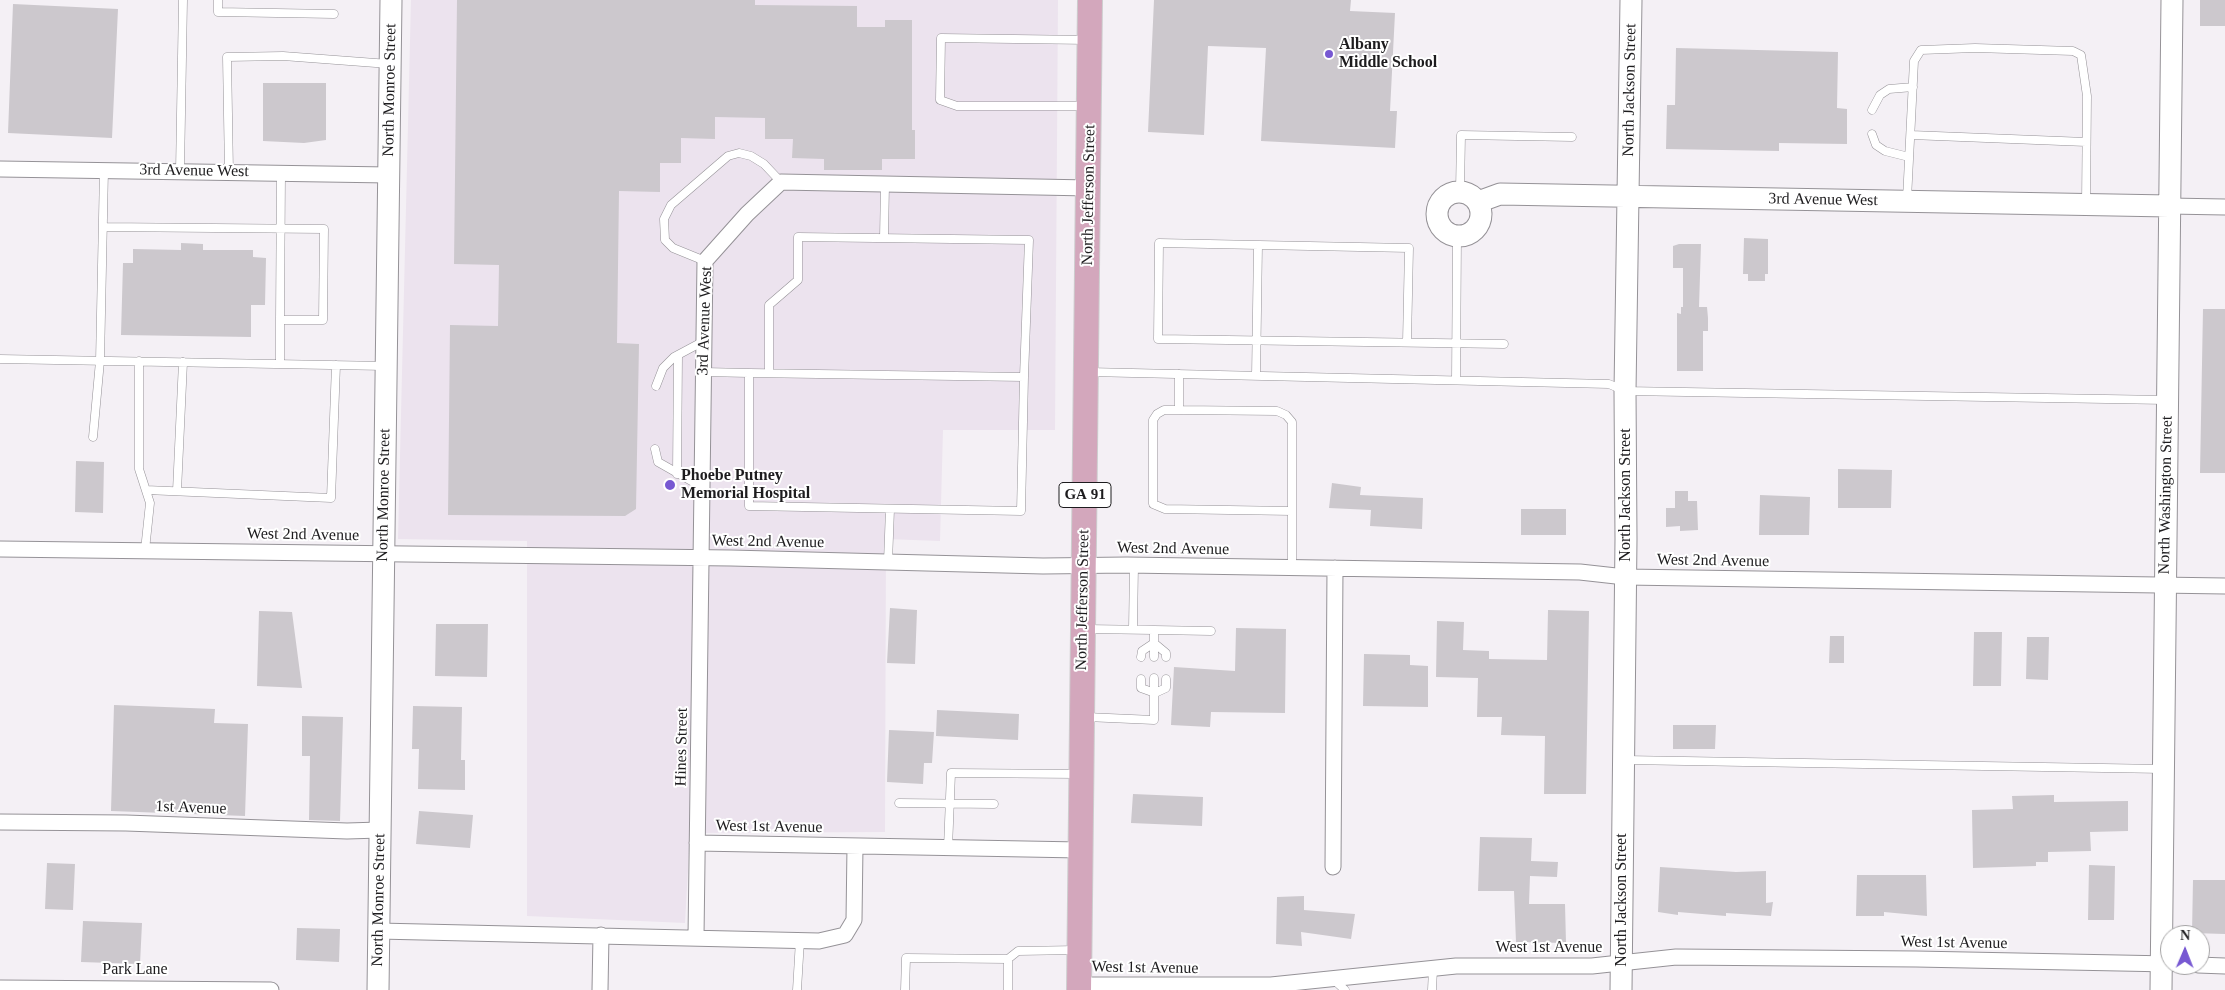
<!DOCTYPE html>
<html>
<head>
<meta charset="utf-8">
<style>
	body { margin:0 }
	#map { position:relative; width:2225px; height:990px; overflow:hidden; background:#f4f0f5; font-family:"Times New Roman",serif }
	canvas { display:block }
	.north { position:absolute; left:2160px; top:925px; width:50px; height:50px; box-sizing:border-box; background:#fff; border:1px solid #a5a4a5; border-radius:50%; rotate:1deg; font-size:14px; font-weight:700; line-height:20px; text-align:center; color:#1d1c1e }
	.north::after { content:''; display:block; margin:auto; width:18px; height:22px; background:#7758d2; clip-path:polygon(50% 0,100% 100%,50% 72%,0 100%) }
</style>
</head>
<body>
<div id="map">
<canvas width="2225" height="990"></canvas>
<div class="north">N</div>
</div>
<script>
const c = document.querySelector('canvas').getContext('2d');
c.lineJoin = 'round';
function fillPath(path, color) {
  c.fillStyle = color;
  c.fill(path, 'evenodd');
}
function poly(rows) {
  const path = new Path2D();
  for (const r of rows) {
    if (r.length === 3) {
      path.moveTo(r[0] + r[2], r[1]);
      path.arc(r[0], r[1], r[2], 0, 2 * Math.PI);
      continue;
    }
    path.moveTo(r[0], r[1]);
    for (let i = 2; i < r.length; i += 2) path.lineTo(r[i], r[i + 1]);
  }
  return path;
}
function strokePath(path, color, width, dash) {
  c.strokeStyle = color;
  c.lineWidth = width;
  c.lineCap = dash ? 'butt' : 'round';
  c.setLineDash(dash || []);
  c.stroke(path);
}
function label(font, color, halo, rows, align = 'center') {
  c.font = font + ' "Times New Roman",serif';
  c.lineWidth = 4;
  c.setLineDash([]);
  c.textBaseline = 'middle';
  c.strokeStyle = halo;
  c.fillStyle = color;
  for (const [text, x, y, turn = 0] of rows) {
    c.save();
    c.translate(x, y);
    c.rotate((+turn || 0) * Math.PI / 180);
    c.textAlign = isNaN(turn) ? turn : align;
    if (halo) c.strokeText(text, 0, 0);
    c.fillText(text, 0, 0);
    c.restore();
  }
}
const built = poly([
	[411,0,1058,0,1055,430,943,430,940,541,886,539,885,832,690,833,685,923,527,916,527,541,398,539]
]);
const building = poly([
	[457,0,755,0,755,5,857,6,857,27,885,27,885,20,912,20,912,130,915,130,915,159,882,159,882,170,824,170,824,159,792,158,793,139,765,139,765,118,715,117,715,139,681,138,681,163,660,163,660,192,619,191,617,343,639,344,636,509,625,516,448,515,450,325,498,326,499,265,454,264],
	[1154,0,1351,0,1350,11,1395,13,1390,111,1397,111,1395,148,1261,141,1266,48,1208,46,1204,135,1148,132],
	[2200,0,2225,0,2225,26,2200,26],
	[13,4,118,9,112,138,8,133],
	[1676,48,1838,52,1837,108,1847,109,1847,144,1779,143,1779,151,1666,149,1667,105,1675,105],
	[263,83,326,83,326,140,304,143,263,141],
	[1744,238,1768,239,1768,274,1765,274,1765,281,1748,281,1748,274,1743,274],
	[181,243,203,244,203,250,253,250,253,257,266,258,265,305,251,305,251,337,121,335,123,263,133,263,133,249,181,250],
	[1679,244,1701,244,1699,307,1707,307,1708,318,1708,331,1703,331,1703,371,1677,371,1677,313,1681,314,1681,307,1683,307,1683,268,1673,268,1673,246],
	[2203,309,2225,309,2225,473,2200,473],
	[76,461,104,462,103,513,75,512],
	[1838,469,1892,470,1891,508,1838,508],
	[1332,483,1361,487,1360,495,1423,498,1422,529,1370,526,1371,510,1329,508],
	[1675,491,1688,491,1688,501,1697,501,1698,530,1680,531,1680,526,1666,527,1666,508,1675,508],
	[1760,495,1810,497,1809,535,1759,535],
	[1521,509,1566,509,1566,535,1521,535],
	[890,608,917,610,915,664,887,663],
	[1548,610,1589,611,1586,794,1544,794,1545,736,1501,735,1502,717,1477,717,1478,678,1436,677,1437,621,1464,622,1463,650,1489,651,1489,659,1547,660],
	[259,611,292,612,302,688,257,686],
	[436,624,488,624,487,677,435,676],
	[1236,628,1286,629,1285,713,1211,712,1210,727,1171,725,1174,667,1235,671],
	[1974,632,2002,632,2001,686,1973,686],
	[1830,636,1844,636,1844,663,1829,663],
	[2027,637,2049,637,2048,680,2026,679],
	[1364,654,1410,655,1410,665,1428,666,1428,707,1363,706],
	[114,705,215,709,214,723,248,724,245,816,111,811],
	[413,706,462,707,461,760,465,760,465,790,418,789,419,749,412,749],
	[937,710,1019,714,1018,740,936,736],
	[302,716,343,717,340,821,309,820,310,756,302,756],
	[1673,725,1716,725,1715,749,1673,749],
	[889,730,934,732,932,763,924,763,923,784,887,782],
	[1133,794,1203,797,1202,826,1131,823],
	[2054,795,2054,802,2128,801,2128,831,2090,832,2091,851,2048,852,2048,862,2036,862,2036,866,1973,868,1972,810,2013,809,2012,796],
	[419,811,473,815,470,848,416,844],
	[1480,837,1532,838,1531,861,1558,862,1557,877,1530,876,1529,904,1565,904,1566,943,1516,942,1514,891,1478,891],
	[47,863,75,864,73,910,45,909],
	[2089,865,2115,866,2114,920,2088,920],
	[1660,867,1736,872,1766,871,1766,903,1773,902,1771,916,1726,913,1726,916,1678,912,1678,915,1658,912],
	[1857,875,1926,875,1927,916,1884,912,1884,916,1856,916],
	[2193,880,2225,880,2225,934,2192,933],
	[1304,896,1304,910,1355,914,1351,939,1301,932,1302,946,1276,944,1277,897],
	[83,921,142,923,140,964,81,962],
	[297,928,340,929,339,962,296,960]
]);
const lane = poly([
	[218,0,218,12,334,14],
	[1087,106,957,106,940,100,941,38,1088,40],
	[1872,110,1880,95,1889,89,1913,87],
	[1872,134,1876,145,1885,151,1909,157],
	[1911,135,2086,142],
	[180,171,183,0],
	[229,172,227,57,283,56,389,64],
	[1460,191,1461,135,1572,137],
	[1907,199,1914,61,1921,50,1975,48,2073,51,2081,55,2087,96,2086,204],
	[103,227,324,229,323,320,280,320,280,364],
	[884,238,885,184],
	[705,261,673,248,665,240,664,219,671,205,728,156,739,153,751,156,764,164,781,182],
	[280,320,281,173],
	[1407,342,1409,248,1159,243,1158,339,1504,344],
	[0,359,385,366],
	[139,361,139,469,150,503,145,550],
	[704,372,749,373,1024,377,1021,511,749,506,749,373],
	[1089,372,1609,384,1625,391,2166,400],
	[769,373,769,305,798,280,798,237,1029,240,1024,377],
	[1179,374,1179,410,1277,411,1286,415,1292,422,1292,511,1165,509,1153,504,1153,420,1157,414,1164,410,1179,410],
	[1256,376,1258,245],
	[1456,380,1457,236],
	[656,386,663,368,674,357,704,341],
	[93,437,100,361,104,170],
	[655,449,658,462,702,487],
	[677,474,678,355],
	[146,490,331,498,336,365],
	[177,491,183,362],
	[1292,511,1292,568],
	[888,562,890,509],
	[1086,629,1154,630,1154,657],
	[1133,629,1134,565],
	[1154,630,1211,631],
	[1141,657,1142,651,1154,643,1166,653,1166,657],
	[1141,679,1141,688,1155,693,1166,688,1166,679],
	[1086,717,1154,720,1154,678],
	[1625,760,2163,769],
	[899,803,994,804],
	[948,848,951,773,1078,774],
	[1334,980,1345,990],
	[797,990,800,940],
	[905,990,906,958,1008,959],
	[1008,990,1008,959,1018,951,1077,950],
	[1432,990,1433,969]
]);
const street = poly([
	[0,169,389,175],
	[2169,206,2225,207],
	[0,549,731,558,1043,566,1127,565,1580,572,1625,577,2225,586],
	[0,822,126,823,347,831,380,830],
	[697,843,1080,850],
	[1333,867,1335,568],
	[378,931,819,941,845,935,854,920,855,846],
	[696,936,705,261,747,214,781,182,1089,188],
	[2198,965,2225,966],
	[1079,985,1271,985,1456,966,1592,966,1676,957,1916,959,2170,964],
	[0,988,271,990],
	[600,990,601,935]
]);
const secondary = poly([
	[1459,214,22],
	[1478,202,1500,194,2169,206],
	[378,990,391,0],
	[1621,990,1626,539,1625,391,1631,0],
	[2161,990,2172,0]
]);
const primary = poly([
	[1079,990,1090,0]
]);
const markers = [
	[1329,54,5,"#7758d2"],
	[670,485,6,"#7758d2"]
];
const shields = [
	[1085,495,52]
];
const shieldNames = [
	["GA 91",1085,495]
];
const poiNames = [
	["Albany",1339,45],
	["Middle School",1339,63],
	["Phoebe Putney",681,476],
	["Memorial Hospital",681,494]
];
const streetNames = [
	["North Monroe Street",390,90,-89],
	["North Jackson Street",1630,90,-89],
	["3rd Avenue West",194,171,1],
	["North Jefferson Street",1089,195,-89],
	["3rd Avenue West",1823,200,1],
	["3rd Avenue West",705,321,-88],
	["North Monroe Street",384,495,-89],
	["North Jackson Street",1626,495,-90],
	["North Washington Street",2166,495,-89],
	["West 2nd Avenue",303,535,1],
	["West 2nd Avenue",768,542,1],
	["West 2nd Avenue",1173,549,1],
	["West 2nd Avenue",1713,561,1],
	["North Jefferson Street",1083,600,-89],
	["Hines Street",682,747,-89],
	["1st Avenue",191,808,2],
	["West 1st Avenue",769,827,1],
	["North Monroe Street",379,900,-89],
	["North Jackson Street",1622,900,-90],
	["West 1st Avenue",1954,943,1],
	["West 1st Avenue",1549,948],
	["West 1st Avenue",1145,968,1],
	["Park Lane",135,970]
];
fillPath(built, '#ece3ee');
fillPath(building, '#ccc8cd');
strokePath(lane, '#959297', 9);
strokePath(street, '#959297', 17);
strokePath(secondary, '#959297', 23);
strokePath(primary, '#cdcdce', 26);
strokePath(lane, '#fff', 8);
strokePath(street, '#fff', 15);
strokePath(secondary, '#fff', 21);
strokePath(primary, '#d3a7bc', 24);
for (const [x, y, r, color] of markers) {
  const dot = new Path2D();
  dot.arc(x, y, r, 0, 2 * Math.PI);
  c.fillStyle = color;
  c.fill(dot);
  strokePath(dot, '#fff', 2);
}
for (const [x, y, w] of shields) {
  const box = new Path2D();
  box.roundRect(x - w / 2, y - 12.5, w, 25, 4);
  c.fillStyle = '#fff';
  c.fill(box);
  strokePath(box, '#1d1c1e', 1);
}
label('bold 15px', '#1d1c1e', null, shieldNames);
label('bold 16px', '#1d1c1e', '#fff', poiNames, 'left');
label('16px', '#1d1c1e', '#fff', streetNames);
</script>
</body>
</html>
